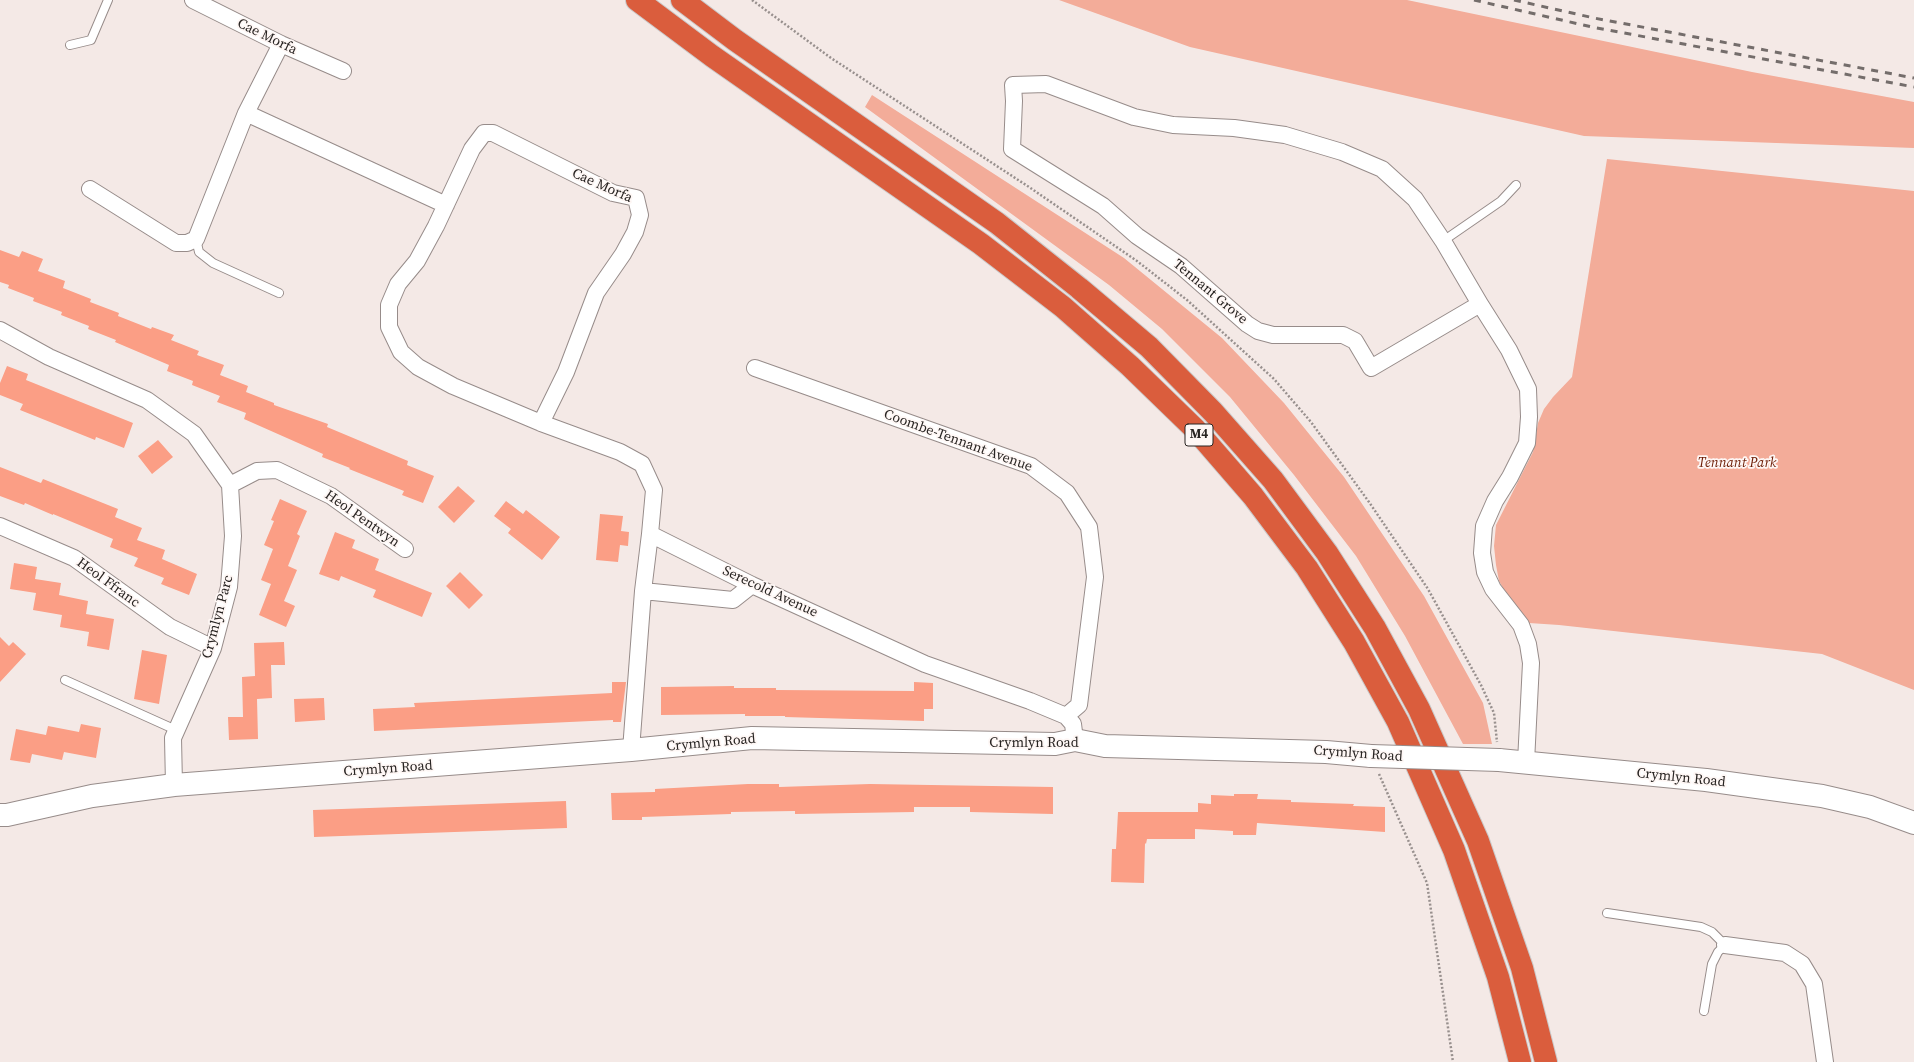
<!DOCTYPE html>
<html>
<head>
<meta charset="utf-8">
<style>
	body { margin:0 }
	canvas { display:block; background:#f4e9e6 }
</style>
</head>
<body>
<canvas width="1914" height="1062"></canvas>
<script>
const c = document.querySelector('canvas').getContext('2d');
c.lineJoin = 'round';
function fillPath(path, color) {
  c.fillStyle = color;
  c.fill(path, 'evenodd');
}
function poly(rows) {
  const path = new Path2D();
  for (const r of rows) {
    path.moveTo(r[0], r[1]);
    for (let i = 2; i < r.length; i += 2) path.lineTo(r[i], r[i + 1]);
  }
  return path;
}
function strokePath(path, color, width, dash) {
  c.strokeStyle = color;
  c.lineWidth = width;
  c.lineCap = dash ? 'butt' : 'round';
  c.setLineDash(dash || []);
  c.stroke(path);
}
function label(font, color, halo, rows, align = 'center') {
  c.font = font + ' "Source Serif 4",serif';
  c.lineWidth = 3.5;
  c.setLineDash([]);
  c.textBaseline = 'middle';
  c.strokeStyle = halo;
  c.fillStyle = color;
  for (const [text, x, y, turn = 0] of rows) {
    c.save();
    c.translate(x, y);
    c.rotate((+turn || 0) * Math.PI / 180);
    c.textAlign = isNaN(turn) ? turn : align;
    if (halo) c.strokeText(text, 0, 0);
    c.fillText(text, 0, 0);
    c.restore();
  }
}
const green = poly([
	[1059,0,1407,0,1752,72,1914,102,1914,148,1584,136,1190,47],
	[872,95,1124,258,1222,338,1284,403,1344,477,1424,596,1483,703,1492,744,1463,744,1405,636,1356,556,1294,475,1230,397,1162,329,1109,285,865,107],
	[1607,159,1914,191,1914,690,1822,654,1559,625,1529,623,1509,598,1499,581,1496,565,1494,546,1496,525,1533,452,1538,423,1544,409,1553,397,1572,377]
]);
const building = poly([
	[0,250,19,257,22,251,43,259,38,271,65,281,63,288,91,299,90,302,119,313,118,316,151,329,152,327,174,335,171,340,199,351,197,355,224,365,220,375,248,386,246,392,274,403,274,405,328,424,327,427,408,461,407,465,434,476,423,503,402,495,404,491,349,469,350,468,322,457,323,454,244,419,246,413,217,402,220,396,192,385,193,381,167,371,169,365,115,342,116,340,88,329,89,326,61,315,62,312,33,301,34,298,8,288,9,285,0,282],
	[7,366,28,374,26,380,133,423,124,448,96,437,95,440,20,410,23,404,0,395,0,383],
	[158,440,173,457,152,474,138,456],
	[0,467,41,483,43,479,118,509,115,517,142,528,137,540,165,550,162,559,197,574,189,595,161,584,164,578,134,566,138,558,110,547,113,539,53,514,53,515,25,503,24,505,0,496],
	[458,486,475,501,454,523,438,507],
	[280,499,307,511,297,534,300,536,288,566,297,570,284,601,295,606,286,627,259,615,271,584,261,580,273,549,264,545,274,521,271,520],
	[506,501,523,514,526,510,560,537,542,560,508,533,511,529,494,516],
	[600,514,623,516,621,531,629,532,628,546,620,545,618,562,596,560],
	[335,532,355,540,352,548,379,559,375,570,432,593,422,617,373,597,376,590,341,576,339,581,319,574],
	[14,563,37,567,35,579,61,583,59,595,88,601,86,614,114,619,109,650,87,646,89,632,60,627,62,615,33,610,36,593,10,589],
	[460,572,483,595,469,609,446,586],
	[0,637,9,646,13,642,26,654,0,682],
	[284,642,285,665,271,665,272,698,257,699,258,739,229,740,228,717,243,717,242,677,255,676,254,643],
	[142,650,167,655,159,704,134,699],
	[612,682,626,682,621,722,613,722,613,720,374,731,373,709,415,707,414,703,612,693],
	[914,682,933,683,933,709,924,709,924,721,785,717,785,716,745,716,745,714,661,715,661,687,734,686,734,688,776,688,776,690,914,691],
	[324,698,325,720,295,722,294,699],
	[81,724,101,728,96,758,64,752,62,760,32,754,30,763,10,760,16,729,46,735,48,726,79,732],
	[748,784,779,784,779,787,870,784,1053,787,1053,814,970,812,970,807,914,807,914,812,795,814,795,811,731,812,731,814,642,817,642,820,612,820,611,793,655,792,655,789],
	[1234,794,1258,794,1257,799,1291,800,1291,802,1354,804,1353,806,1385,807,1385,832,1257,823,1256,835,1233,835,1233,831,1195,829,1195,839,1147,839,1146,844,1145,843,1144,883,1111,882,1112,849,1116,849,1118,812,1198,812,1198,803,1211,804,1211,795,1234,796],
	[566,801,567,828,314,837,313,810]
]);
const path = poly([
	[752,0,831,58,1029,187,1137,261,1187,300,1274,379,1311,422,1369,502,1428,589,1481,685,1494,713,1497,742],
	[1379,774,1427,883,1453,1062]
]);
const lane = poly([
	[70,45,91,40,108,0],
	[196,239,199,252,213,263,279,293],
	[1443,241,1501,201,1516,185],
	[65,680,176,730],
	[1607,913,1701,927,1712,932,1725,945,1718,952,1712,964,1704,1011]
]);
const street = poly([
	[193,0,281,44,343,71],
	[1046,84,1134,117,1173,125,1234,128,1285,135,1342,152,1382,169,1415,199,1443,241,1480,304,1371,368,1355,341,1343,335,1273,335,1258,331,1247,324,1181,266,1137,236,1103,206,1012,149,1014,101,1013,85,1046,84],
	[246,113,446,205],
	[90,189,176,243,187,243,196,239,246,113,281,44],
	[1480,304,1509,350,1528,389,1529,417,1527,443,1510,477,1495,501,1484,526,1482,553,1485,572,1493,589,1521,625,1528,644,1531,663,1526,762],
	[0,330,49,357,147,400,194,434,230,485,233,536,229,587,213,648,173,738,174,785],
	[755,368,1031,466,1067,493,1089,527,1095,577,1079,705,1066,716],
	[541,423,566,372,596,293,623,254,635,232,640,215,636,198,613,193,493,133,484,133,472,149,436,226,417,261,398,284,389,305,389,327,401,352,418,367,453,386,541,423,620,452,642,464,654,490,650,534],
	[230,485,257,471,277,470,331,496,405,549],
	[0,526,74,558,170,627,213,648],
	[643,591,733,600,752,585],
	[631,750,643,591,650,534,752,585,925,664,1030,701,1066,716,1073,724,1075,740],
	[1725,945,1785,953,1802,964,1814,984,1825,1062]
]);
const secondary = poly([
	[1499,760,1706,780,1822,796,1870,807,1914,823],
	[0,815,7,815,92,796,174,785,631,750,752,738,1055,744,1075,740,1105,746,1326,752,1371,756]
]);
const highway = poly([
	[637,0,712,56,981,244,1063,307,1130,366,1195,429,1253,496,1307,568,1354,642,1398,722,1454,850,1498,977,1520,1062],
	[682,0,735,40,997,223,1079,288,1149,347,1213,412,1273,480,1327,553,1375,628,1419,709,1478,841,1522,968,1546,1062]
]);
const rail = poly([
	[1474,0,1592,27,1914,87],
	[1514,0,1594,18,1914,78]
]);
const secondaryBridge = poly([
	[1371,756,1499,760]
]);
const shields = [
	[1199,435,28]
];
const shieldNames = [
	["M4",1199,435]
];
const streetNames = [
	["Cae Morfa",267,37,26],
	["Cae Morfa",602,186,24],
	["Tennant Grove",1210,292,40],
	["Coombe-Tennant Avenue",958,441,20],
	["Heol Pentwyn",362,519,35],
	["Heol Ffranc",108,583,36],
	["Serecold Avenue",770,592,25],
	["Crymlyn Parc",218,617,-75],
	["Crymlyn Road",711,743,-5],
	["Crymlyn Road",1034,743],
	["Crymlyn Road",1358,754,4],
	["Crymlyn Road",388,769,-4],
	["Crymlyn Road",1681,778,6]
];
const parkNames = [
	["Tennant Park",1737,463]
];
fillPath(green, '#f3ac99');
fillPath(building, '#fb9e85');
strokePath(lane, '#978c8a', 10);
strokePath(street, '#978c8a', 18);
strokePath(secondary, '#978c8a', 24);
strokePath(highway, '#cbcaca', 24);
strokePath(path, '#98908e', 2.5, [2, 2]);
strokePath(lane, '#fff', 8);
strokePath(street, '#fff', 16);
strokePath(secondary, '#fff', 22);
strokePath(highway, '#da5d3d', 22);
strokePath(rail, '#746d6b', 3, [7, 7]);
strokePath(secondaryBridge, '#978c8a', 24, []);
strokePath(secondaryBridge, '#fff', 22);
for (const [x, y, w] of shields) {
  const box = new Path2D();
  box.roundRect(x - w / 2, y - 11, w, 22, 3);
  c.fillStyle = '#fef7f5';
  c.fill(box);
  strokePath(box, '#282422', 1);
}
label('bold 13px', '#282422', null, shieldNames);
label('14px', '#282422', '#fef7f5', streetNames);
label('italic 14px', '#6d1c04', '#fef7f5', parkNames);
</script>
</body>
</html>
